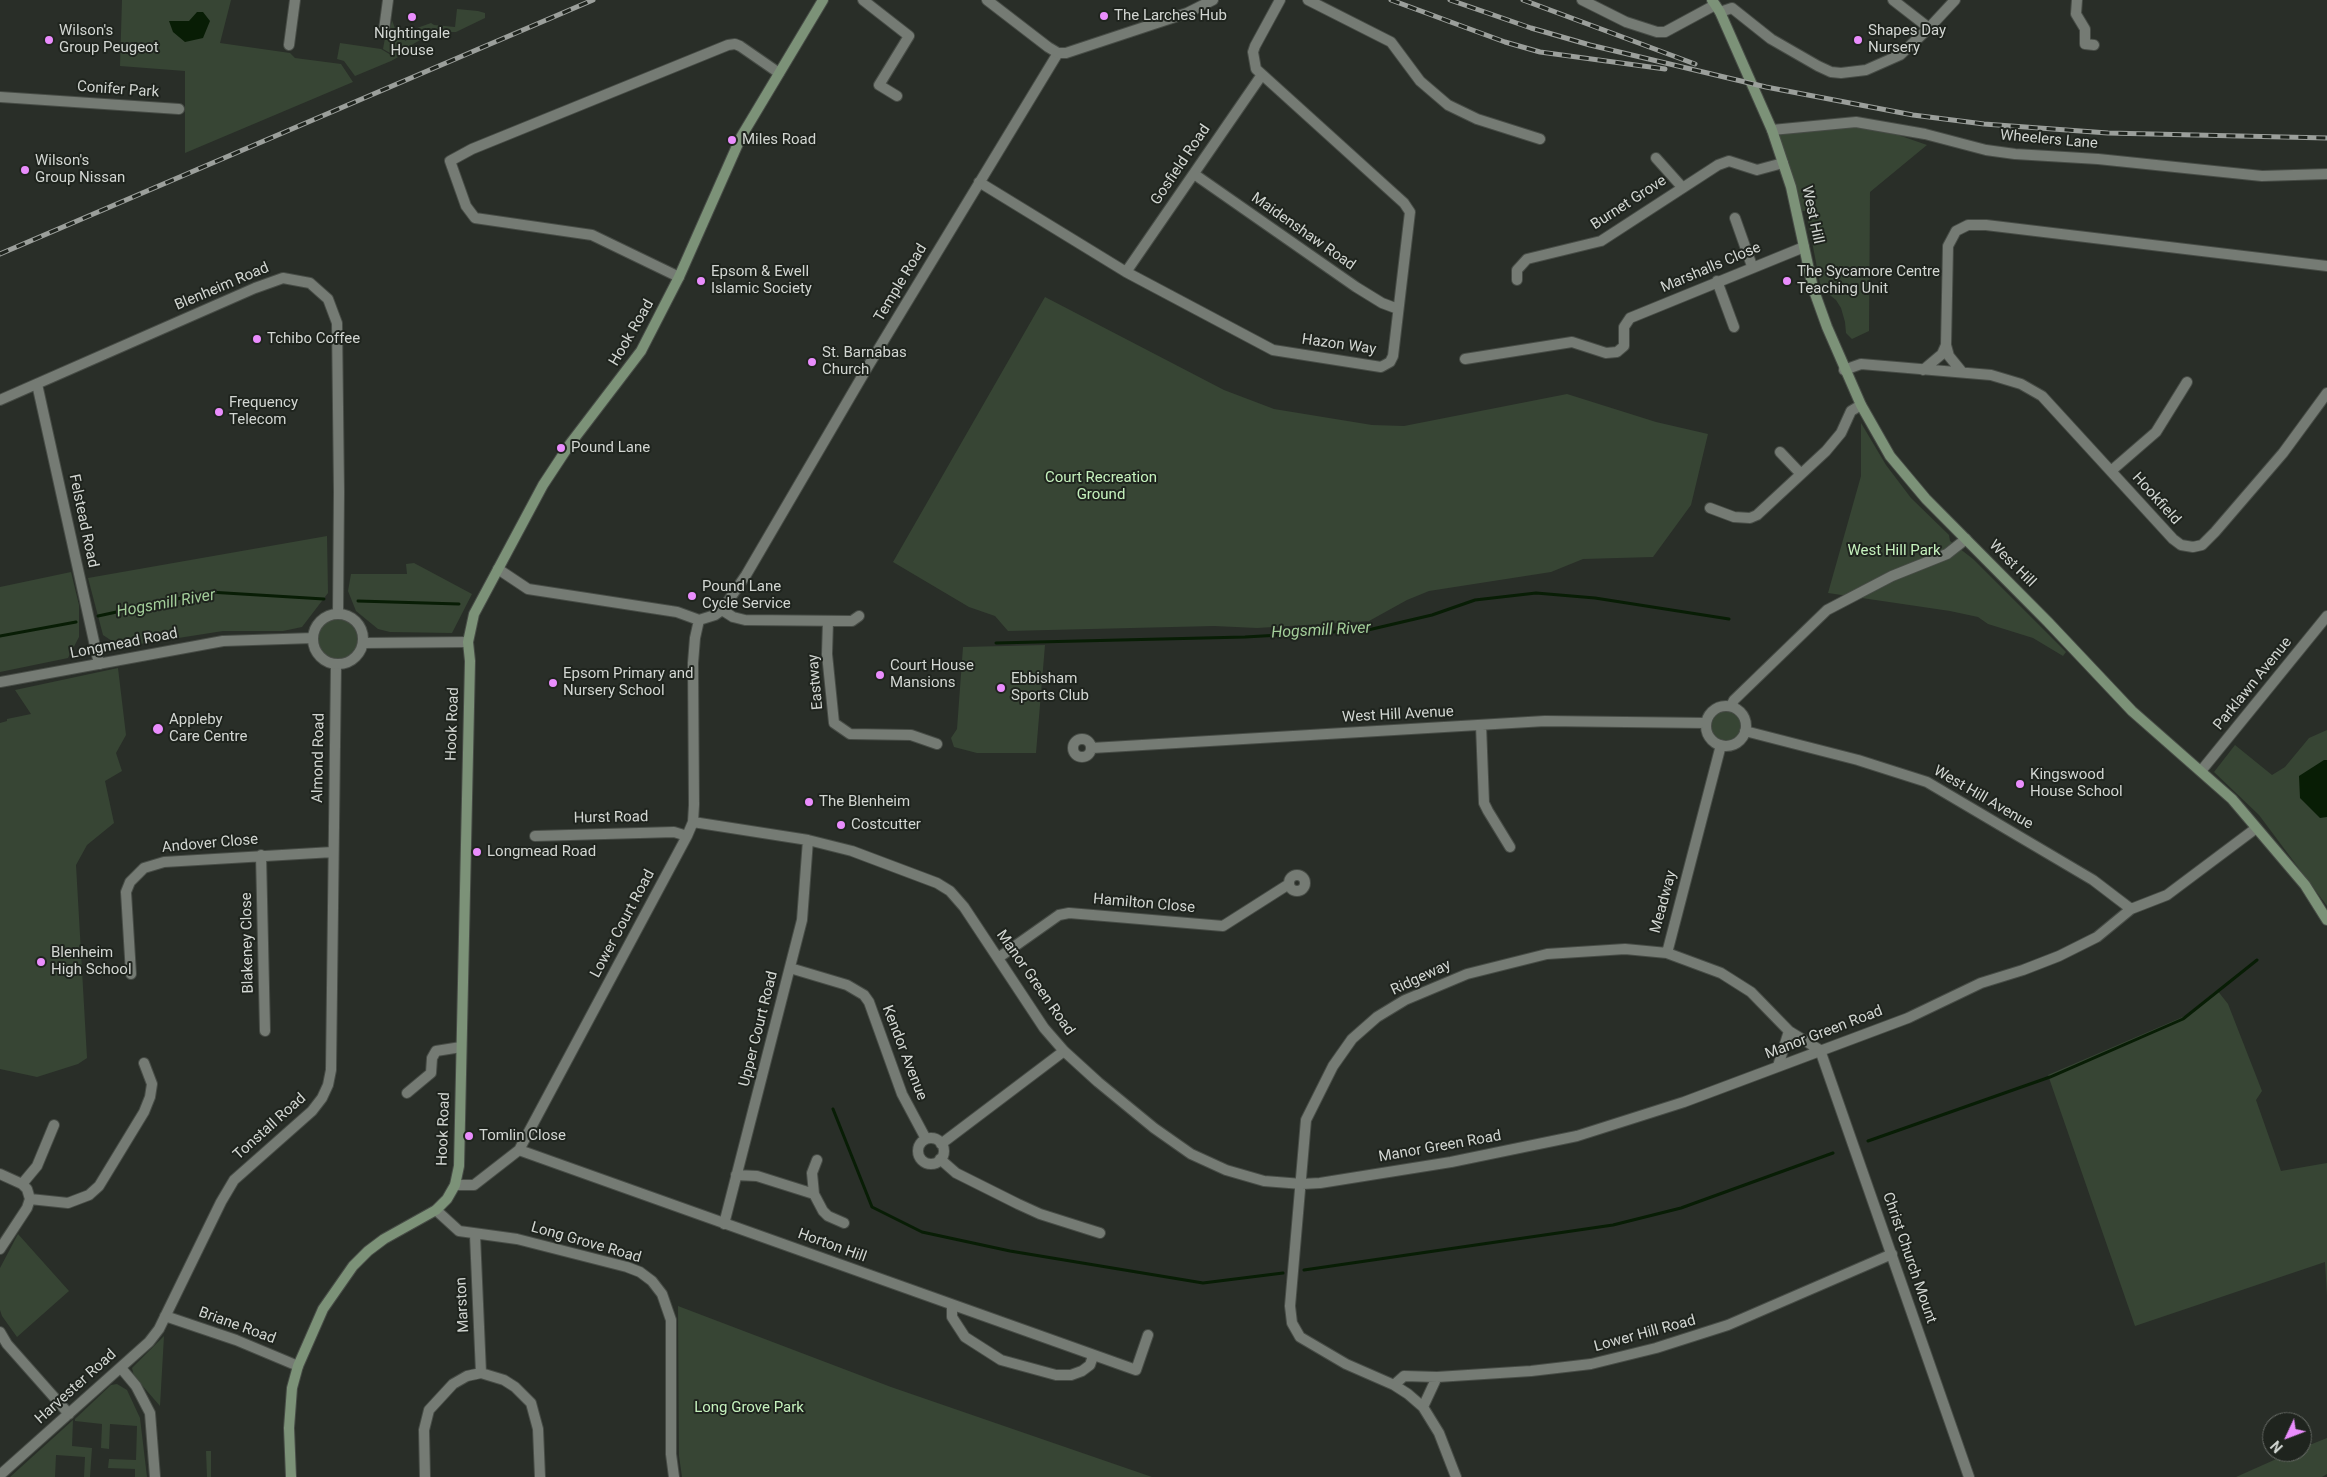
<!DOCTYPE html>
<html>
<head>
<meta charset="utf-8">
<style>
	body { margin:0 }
	#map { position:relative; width:2327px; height:1477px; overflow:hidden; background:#292e28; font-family:Roboto,sans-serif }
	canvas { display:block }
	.north { position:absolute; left:2262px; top:1412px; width:50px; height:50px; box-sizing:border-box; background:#1f241e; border:1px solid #676b66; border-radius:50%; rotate:227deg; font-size:14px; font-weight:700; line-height:20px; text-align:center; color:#d2d6d2 }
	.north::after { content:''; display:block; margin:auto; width:18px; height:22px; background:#ea8dfd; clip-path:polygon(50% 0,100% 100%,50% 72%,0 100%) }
</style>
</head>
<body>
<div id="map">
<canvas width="2327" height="1477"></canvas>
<div class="north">N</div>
</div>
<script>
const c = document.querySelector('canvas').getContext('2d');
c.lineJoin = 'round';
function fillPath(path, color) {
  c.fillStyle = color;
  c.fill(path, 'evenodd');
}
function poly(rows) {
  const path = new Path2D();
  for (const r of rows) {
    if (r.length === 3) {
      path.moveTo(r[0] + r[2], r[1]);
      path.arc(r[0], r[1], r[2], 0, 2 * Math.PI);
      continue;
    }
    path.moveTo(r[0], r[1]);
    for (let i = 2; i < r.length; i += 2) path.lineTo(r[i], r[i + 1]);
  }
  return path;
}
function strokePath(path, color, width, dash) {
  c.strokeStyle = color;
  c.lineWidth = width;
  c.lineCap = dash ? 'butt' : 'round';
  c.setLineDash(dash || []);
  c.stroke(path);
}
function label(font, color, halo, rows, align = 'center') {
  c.font = font + ' Roboto,sans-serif';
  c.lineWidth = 4;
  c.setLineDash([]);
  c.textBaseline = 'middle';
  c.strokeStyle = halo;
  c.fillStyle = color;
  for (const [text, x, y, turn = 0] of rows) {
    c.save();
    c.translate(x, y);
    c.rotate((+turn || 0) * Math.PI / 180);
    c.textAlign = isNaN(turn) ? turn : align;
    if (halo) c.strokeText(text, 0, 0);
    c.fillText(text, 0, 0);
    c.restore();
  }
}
const green = poly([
	[122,0,231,0,220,43,290,53,295,58,341,64,353,82,185,153,185,71,120,66],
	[457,9,478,11,485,13,485,18,456,32,444,32,422,39,408,47,409,51,391,61,355,76,344,61,337,59,340,43,381,49,391,55,396,50,390,53,383,49,385,38,397,38,396,35,389,34,392,20,398,37,403,35,405,41,409,39,406,32,431,23,434,25,455,27],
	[1829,127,1878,128,1927,145,1870,192,1869,331,1852,339,1846,333,1845,322,1841,308,1836,300,1821,288,1806,211,1802,211,1779,134],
	[1045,297,1224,390,1274,409,1372,425,1404,426,1567,394,1656,422,1708,434,1691,505,1653,557,1583,559,1551,572,1429,591,1407,600,1369,621,1257,628,1214,626,1008,631,995,616,969,607,893,562],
	[1861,423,1886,465,1911,498,1949,535,1950,541,1973,559,2066,652,2063,656,2033,638,1988,624,1978,617,1950,611,1828,593,1861,476],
	[327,536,328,593,302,627,283,631,223,631,121,647,103,635,88,578],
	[414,563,472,594,452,633,390,632,378,629,356,611,348,591,351,574,407,574,406,564],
	[71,572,79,605,79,637,68,658,0,672,0,587],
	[339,639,21],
	[1045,645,1036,753,977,753,954,747,951,738,957,729,963,647],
	[118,668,126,735,116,753,122,771,105,781,114,823,87,845,76,865,87,1058,78,1064,37,1077,0,1069,0,723,7,721,7,719,31,714,15,690],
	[1726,726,15],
	[2327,730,2327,906,2259,815,2214,772,2235,745,2272,775,2285,767,2309,738],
	[2217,990,2228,1004,2262,1091,2256,1100,2281,1171,2327,1163,2327,1296,2325,1262,2135,1326,2048,1075,2185,1016],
	[18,1234,69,1291,17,1337,2,1316,0,1310,0,1268],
	[678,1306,891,1387,1152,1477,682,1477,679,1456],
	[164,1336,160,1406,134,1376,132,1368],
	[117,1384,127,1390,140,1418,147,1477,135,1477,135,1469,108,1468,109,1459,136,1460,137,1426,110,1424,109,1449,101,1448,102,1424,75,1421,75,1419,111,1385],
	[73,1420,72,1446,92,1448,90,1477,84,1477,85,1457,56,1455,55,1477,10,1477],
	[2327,1438,2327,1474,2322,1477,2236,1477,2292,1452,2302,1452,2302,1448],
	[206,1451,211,1451,211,1477,207,1477]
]);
const water = poly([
	[197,12,203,12,210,21,203,38,185,42,173,32,169,21,189,21],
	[2324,760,2327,760,2327,817,2320,818,2300,798,2299,776]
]);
const stream = poly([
	[358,601,459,604],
	[98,616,209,592,324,599],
	[0,636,76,622],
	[996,643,1245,637,1368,630,1432,615,1475,600,1536,593,1595,598,1729,619],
	[833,1109,872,1207,922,1232,1010,1251,1203,1283,1283,1273],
	[1868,1141,2050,1077,2183,1019,2257,960],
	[1304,1270,1613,1225,1681,1208,1833,1153]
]);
const minor = poly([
	[863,0,909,36,879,85,897,96],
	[1308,0,1391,42,1420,81,1448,105,1477,119,1540,139],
	[1893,0,1929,28],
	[2077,0,2076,14,2085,29,2085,44,2094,45],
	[1720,12,1732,8,1771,39,1818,66,1831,72,1841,73,1866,70,1900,55,1929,28,1955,0],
	[384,30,388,0],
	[289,45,295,0],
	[0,97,179,109],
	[1772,130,1856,122,1925,134,1986,150,2015,154,2098,159,2262,176,2327,174],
	[1656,158,1682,187],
	[1194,174,1356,287,1382,303,1398,309],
	[979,182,1126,272,1273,350,1381,367,1390,362,1393,356,1410,212,1404,203,1256,69,1253,52,1255,46,1280,0],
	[1735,218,1752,266],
	[1126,272,1261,76],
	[679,277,592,235,475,218,466,206,450,161,472,149,728,45,735,44,740,46,779,73],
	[1517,280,1517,270,1527,259,1601,241,1718,165,1729,161,1757,170,1783,163],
	[1717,281,1734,327],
	[1946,345,1949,356,1962,372],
	[1465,359,1572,342,1606,353,1617,352,1624,346,1624,327,1630,318,1804,247],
	[1844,370,1861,364,1991,375,2021,384,2042,396,2173,539,2181,545,2193,547,2202,545,2215,532,2283,453,2327,393],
	[1923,370,1942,354,1946,345,1948,246,1956,231,1968,225,1986,225,2327,266],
	[37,384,99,664],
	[0,400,255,288,283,278,310,283,328,299,337,323,339,492,338,614],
	[1780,452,1801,474],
	[2111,471,2156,432,2187,382],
	[1710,508,1734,517,1750,518,1757,515,1826,451,1841,433,1851,411,1861,405],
	[498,569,528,589,677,612,699,620,715,615,722,610,746,575,867,368,1058,53],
	[722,610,733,617,745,620,852,621,859,616],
	[828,621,827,654,834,723,850,734,911,735,937,744],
	[1731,706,1734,700,1827,610,1892,576,1947,554,1966,539],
	[1726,726,20],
	[1481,725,1484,803,1488,811,1510,847],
	[1745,731,1858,760,1927,782,2093,880,2131,909],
	[1082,748,9],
	[1092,748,1545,721,1706,723],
	[2201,771,2327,616],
	[693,822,808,840,852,851,937,883,950,891,964,907,1044,1028,1064,1051,1098,1082,1154,1128,1191,1154,1226,1170,1264,1181,1302,1184,1320,1183,1451,1162,1577,1136,1684,1102,1908,1018,1981,983,2023,970,2059,956,2097,937,2131,909,2167,895,2255,829],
	[535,836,674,832,687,836],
	[261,855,265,1031],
	[1297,883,8],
	[1667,953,1721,745],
	[998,958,1059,915,1069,913,1223,926,1289,884],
	[790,968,847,985,864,995,869,1002,902,1094,926,1139],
	[131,974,126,892,130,882,144,868,164,862,333,852],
	[1820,1050,1969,1477],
	[1778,1066,1789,1031],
	[407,1093,431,1073,432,1058,436,1051,461,1047],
	[931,1151,13],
	[941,1144,1064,1051],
	[519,1150,1136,1370,1148,1335],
	[940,1159,956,1173,1018,1204,1040,1214,1100,1233],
	[817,1160,812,1173,814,1194,823,1211,828,1216,844,1223],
	[0,1174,22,1184,27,1189,30,1199],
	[736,1175,757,1176,814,1194],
	[22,1184,37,1166,54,1125],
	[455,1185,474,1185,519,1150,687,836,693,822,694,805,693,663,695,638,699,620],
	[30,1199,68,1203,89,1195,99,1186,144,1112,150,1097,152,1084,144,1063],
	[436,1210,459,1231,517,1239,627,1267,640,1272,652,1281,662,1294,671,1320,671,1454,674,1477],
	[724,1224,802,920,808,840],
	[475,1235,481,1373],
	[0,1249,27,1208,30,1199],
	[952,1306,952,1317,965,1337,1001,1360,1056,1375,1071,1375,1082,1371,1090,1365,1093,1356],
	[165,1316,236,1340,298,1366],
	[0,1332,7,1344,69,1414],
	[121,1368,136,1386,150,1413,155,1477],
	[1394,1385,1404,1376,1437,1377,1531,1371,1591,1364,1656,1348,1728,1325,1892,1254],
	[1423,1407,1437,1377],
	[0,1475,149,1342,159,1329,221,1202,234,1180,312,1111,322,1098,328,1085,331,1070,336,665],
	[425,1477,424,1430,429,1410,453,1384,467,1376,481,1373,504,1380,515,1387,531,1403,538,1429,540,1477],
	[1456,1477,1439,1433,1423,1407,1408,1394,1394,1385,1346,1364,1300,1337,1292,1323,1290,1306,1306,1120,1333,1066,1352,1039,1377,1017,1405,1000,1467,974,1547,954,1625,949,1667,953,1721,973,1751,992,1789,1031,1820,1050]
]);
const tertiary = poly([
	[987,0,1048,47,1058,53,1066,53,1187,13,1213,0],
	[1582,0,1626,22,1657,32,1665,32,1715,5],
	[338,639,25],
	[364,643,468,642],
	[0,682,223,641,313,638]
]);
const secondary = poly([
	[1712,0,1720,12,1772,130,1791,187,1813,288,1827,327,1861,405,1890,456,1926,499,2048,622,2132,711,2232,799,2305,885,2327,920],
	[291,1477,289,1428,292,1388,298,1366,323,1309,353,1266,368,1251,384,1239,436,1210,447,1199,455,1185,459,1166,470,661,468,642,474,614,543,485,570,444,641,351,679,277,741,137,823,0]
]);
const rail = poly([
	[1391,0,1505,42,1540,52,1665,69],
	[1450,0,1531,28,1590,45,1766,87,1913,115,1984,124,2108,133,2327,138],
	[1523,0,1695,64],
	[0,254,593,0]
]);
const markers = [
	[1104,16,5,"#ea8dfd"],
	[412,17,5,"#ea8dfd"],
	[49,40,5,"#ea8dfd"],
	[1858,40,5,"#ea8dfd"],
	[732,140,5,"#ea8dfd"],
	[25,170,5,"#ea8dfd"],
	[701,281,5,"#ea8dfd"],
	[1787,281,5,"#ea8dfd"],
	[257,339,5,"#ea8dfd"],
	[812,362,5,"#ea8dfd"],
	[219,412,5,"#ea8dfd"],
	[561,448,5,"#ea8dfd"],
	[692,596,5,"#ea8dfd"],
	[880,675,5,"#ea8dfd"],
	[553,683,5,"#ea8dfd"],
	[1001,688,5,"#ea8dfd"],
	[158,729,6,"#ea8dfd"],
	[2020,784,5,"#ea8dfd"],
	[809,802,5,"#ea8dfd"],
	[841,825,5,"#ea8dfd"],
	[477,852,5,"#ea8dfd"],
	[41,962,5,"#ea8dfd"],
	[469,1136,5,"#ea8dfd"]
];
const poiNames = [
	["The Larches Hub",1114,16],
	["Wilson's",59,31],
	["Group Peugeot",59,48],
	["Shapes Day",1868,31],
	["Nursery",1868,48],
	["Nightingale",412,34,"center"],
	["House",412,51,"center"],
	["Miles Road",742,140],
	["Wilson's",35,161],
	["Group Nissan",35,178],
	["Epsom & Ewell",711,272],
	["Islamic Society",711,289],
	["The Sycamore Centre",1797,272],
	["Teaching Unit",1797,289],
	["Tchibo Coffee",267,339],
	["St. Barnabas",822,353],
	["Church",822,370],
	["Frequency",229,403],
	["Telecom",229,420],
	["Pound Lane",571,448],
	["Pound Lane",702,587],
	["Cycle Service",702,604],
	["Court House",890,666],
	["Mansions",890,683],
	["Epsom Primary and",563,674],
	["Nursery School",563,691],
	["Ebbisham",1011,679],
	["Sports Club",1011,696],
	["Appleby",169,720],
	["Care Centre",169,737],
	["Kingswood",2030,775],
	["House School",2030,792],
	["The Blenheim",819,802],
	["Costcutter",851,825],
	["Longmead Road",487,852],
	["Blenheim",51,953],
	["High School",51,970],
	["Tomlin Close",479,1136]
];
const streetNames = [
	["Conifer Park",118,90,4],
	["Wheelers Lane",2049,140,5],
	["Gosfield Road",1181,165,-56],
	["Burnet Grove",1629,203,-33],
	["West Hill",1812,215,78],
	["Maidenshaw Road",1303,232,35],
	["Marshalls Close",1711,268,-23],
	["Temple Road",901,283,-59],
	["Blenheim Road",222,287,-23],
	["Hook Road",632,333,-60],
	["Hazon Way",1339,345,8],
	["Hookfield",2156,499,48],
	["Felstead Road",83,521,78],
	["West Hill",2012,564,45],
	["Longmead Road",124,644,-11],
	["Eastway",816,682,-95],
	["Parklawn Avenue",2253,684,-51],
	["West Hill Avenue",1398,715,-3],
	["Hook Road",453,724,-88],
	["Almond Road",319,758,-89],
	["West Hill Avenue",1983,798,30],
	["Hurst Road",611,818,-1],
	["Andover Close",210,844,-5],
	["Meadway",1664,902,-75],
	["Hamilton Close",1144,904,5],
	["Lower Court Road",623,924,-62],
	["Blakeney Close",248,943,-91],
	["Ridgeway",1421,978,-25],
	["Manor Green Road",1035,983,55],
	["Upper Court Road",759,1029,-76],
	["Manor Green Road",1824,1033,-21],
	["Kendor Avenue",904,1053,69],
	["Tonstall Road",270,1127,-42],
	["Hook Road",444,1129,-88],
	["Manor Green Road",1440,1147,-10],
	["Long Grove Road",586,1243,16],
	["Horton Hill",832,1246,20],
	["Christ Church Mount",1909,1258,71],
	["Marston",463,1305,-93],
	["Briane Road",237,1326,20],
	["Lower Hill Road",1645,1334,-15],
	["Harvester Road",76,1387,-42]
];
const parkNames = [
	["Court Recreation",1101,478],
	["Ground",1101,495],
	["West Hill Park",1894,551],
	["Long Grove Park",749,1408]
];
const waterNames = [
	["Hogsmill River",166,604,-10],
	["Hogsmill River",1321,631,-3]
];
fillPath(green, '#374534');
fillPath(water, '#081d05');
strokePath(stream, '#081d05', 3);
strokePath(minor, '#474c46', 12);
strokePath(tertiary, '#474c46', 12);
strokePath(secondary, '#474c46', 12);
strokePath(minor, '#757b74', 10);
strokePath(tertiary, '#757b74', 10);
strokePath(secondary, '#7c9278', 10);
strokePath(rail, '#9b9f9b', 5);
strokePath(rail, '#1f241e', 3, [9]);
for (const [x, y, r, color] of markers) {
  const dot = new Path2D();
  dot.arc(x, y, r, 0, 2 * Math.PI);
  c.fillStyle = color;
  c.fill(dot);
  strokePath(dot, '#1f241e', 2);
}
label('15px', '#d2d6d2', '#1f241e', poiNames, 'left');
label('15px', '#d2d6d2', '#1f241e', streetNames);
label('15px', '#c5f1bd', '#1f241e', parkNames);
label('italic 16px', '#a3ce9a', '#1f241e', waterNames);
</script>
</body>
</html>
